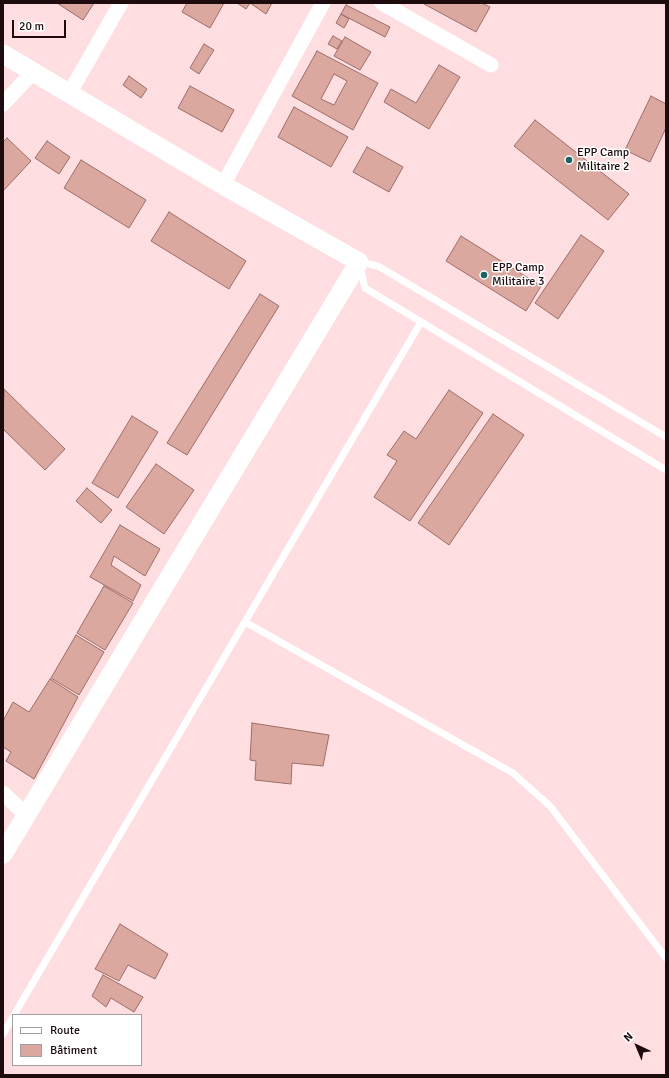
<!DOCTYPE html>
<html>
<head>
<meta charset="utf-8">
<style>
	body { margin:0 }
	#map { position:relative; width:669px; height:1078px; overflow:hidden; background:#ffdee2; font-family:Signika,sans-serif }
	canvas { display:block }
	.frame { position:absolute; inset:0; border:4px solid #1d0b0e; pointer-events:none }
	.legend { position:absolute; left:12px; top:1014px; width:130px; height:52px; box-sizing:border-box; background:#fff; border:1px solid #a59d9f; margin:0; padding:5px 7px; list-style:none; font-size:12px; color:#1d0b0e }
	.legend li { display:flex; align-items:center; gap:8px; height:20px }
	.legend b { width:20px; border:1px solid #a59d9f }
	.north { position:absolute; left:617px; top:1026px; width:40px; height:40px; -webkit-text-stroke:3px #fff; paint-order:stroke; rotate:316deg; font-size:11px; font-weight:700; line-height:16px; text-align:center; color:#1d0b0e }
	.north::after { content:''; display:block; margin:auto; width:14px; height:18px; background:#1d0b0e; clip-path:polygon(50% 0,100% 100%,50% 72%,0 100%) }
	.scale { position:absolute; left:12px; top:20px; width:54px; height:18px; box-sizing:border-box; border:2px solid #1d0b0e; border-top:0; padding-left:5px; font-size:12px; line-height:14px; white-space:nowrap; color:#1d0b0e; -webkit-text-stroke:3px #fff; paint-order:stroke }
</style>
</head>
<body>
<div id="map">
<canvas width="669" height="1078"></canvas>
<div class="frame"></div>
<ul class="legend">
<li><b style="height:5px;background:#fff"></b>Route</li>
<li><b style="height:11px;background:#dba8a0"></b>Bâtiment</li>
</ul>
<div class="north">N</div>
<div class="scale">20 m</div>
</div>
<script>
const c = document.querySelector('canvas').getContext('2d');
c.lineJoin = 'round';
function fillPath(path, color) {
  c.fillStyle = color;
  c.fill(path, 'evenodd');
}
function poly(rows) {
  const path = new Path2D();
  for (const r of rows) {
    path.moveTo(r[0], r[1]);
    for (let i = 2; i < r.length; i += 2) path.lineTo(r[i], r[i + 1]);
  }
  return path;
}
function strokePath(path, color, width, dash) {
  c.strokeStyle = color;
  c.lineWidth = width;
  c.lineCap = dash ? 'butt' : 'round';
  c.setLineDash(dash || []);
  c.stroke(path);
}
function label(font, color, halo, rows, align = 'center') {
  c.font = font + ' Signika,sans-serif';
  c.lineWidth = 3;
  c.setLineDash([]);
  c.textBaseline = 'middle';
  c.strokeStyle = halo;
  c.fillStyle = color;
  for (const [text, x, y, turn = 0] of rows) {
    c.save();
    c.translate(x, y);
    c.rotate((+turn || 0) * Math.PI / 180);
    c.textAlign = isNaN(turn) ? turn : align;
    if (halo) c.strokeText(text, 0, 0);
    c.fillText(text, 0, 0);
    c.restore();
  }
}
const building = poly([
	[57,3,94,3,83,20,57,3],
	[187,3,224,3,210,28,182,12,187,3],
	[237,3,272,3,266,14,250,3,246,9,237,3],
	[425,3,482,3,490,7,476,32,424,4,425,3],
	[346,5,390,27,385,37,341,14,346,5],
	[341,14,349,19,344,28,336,23,341,14],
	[333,36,342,41,337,49,328,44,333,36],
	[345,37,371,52,360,70,334,56,345,37],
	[204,44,214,50,199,74,190,68,204,44],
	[317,51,378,83,353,130,292,96,317,51],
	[334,74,347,81,334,105,321,99,334,74],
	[439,65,460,77,429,129,384,102,391,89,416,103,439,65],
	[129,76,147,89,141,98,123,85,129,76],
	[190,86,234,110,222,132,178,108,190,86],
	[651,96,666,104,666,128,650,162,625,150,651,96],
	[294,107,348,137,331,167,278,137,294,107],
	[535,120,629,194,608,220,514,146,535,120],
	[7,138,31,161,3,191,3,142,7,138],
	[47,141,70,157,59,174,35,158,47,141],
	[367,147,403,167,389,192,353,172,367,147],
	[81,160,146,200,129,228,64,188,81,160],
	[169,212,246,261,229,289,151,241,169,212],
	[581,235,604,251,558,319,535,303,581,235],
	[461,236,541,286,526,311,446,261,461,236],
	[260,294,279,306,187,455,167,443,260,294],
	[4,389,65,449,45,470,3,429,4,389],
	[449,390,483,413,410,521,374,497,397,461,387,455,404,431,416,439,449,390],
	[493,414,524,435,449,545,418,523,493,414],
	[132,416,158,432,118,498,92,483,132,416],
	[156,464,194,490,164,534,126,507,156,464],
	[87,488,112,510,101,523,76,501,87,488],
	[120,525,160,549,145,576,114,556,111,565,141,585,133,601,90,577,120,525],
	[104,586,133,603,105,650,77,633,104,586],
	[76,635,104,652,79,695,51,678,76,635],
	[50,679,78,697,34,779,6,761,11,752,3,747,3,721,13,702,29,712,50,679],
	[252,723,329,735,323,766,292,763,291,784,255,780,256,761,250,760,252,723],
	[120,924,168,954,155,979,128,965,119,981,95,969,120,924],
	[103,975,143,997,134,1012,111,998,106,1007,92,996,103,975]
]);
const service = poly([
	[666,437,378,266,359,262,365,288,666,470],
	[245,622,513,773,550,806,666,958],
	[14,1015,421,322],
	[3,1034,13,1017]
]);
const minor = poly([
	[382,3,491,65],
	[69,94,121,3],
	[3,104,33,72],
	[223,185,323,3],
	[3,793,27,816]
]);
const tertiary = poly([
	[3,54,223,185,359,262,3,854]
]);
const markers = [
	[569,160,4,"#176460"],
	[484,275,4,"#176460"]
];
const poiNames = [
	["EPP Camp",577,153],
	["Militaire 2",577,167],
	["EPP Camp",492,268],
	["Militaire 3",492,282]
];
fillPath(building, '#dba8a0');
strokePath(building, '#9c6d66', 1);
strokePath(service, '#fff', 7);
strokePath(minor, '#fff', 15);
strokePath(tertiary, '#fff', 19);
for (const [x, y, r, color] of markers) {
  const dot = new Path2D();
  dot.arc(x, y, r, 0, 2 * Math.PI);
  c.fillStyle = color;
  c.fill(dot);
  strokePath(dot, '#fff', 1.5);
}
label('12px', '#1d0b0e', '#fff', poiNames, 'left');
</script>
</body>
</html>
